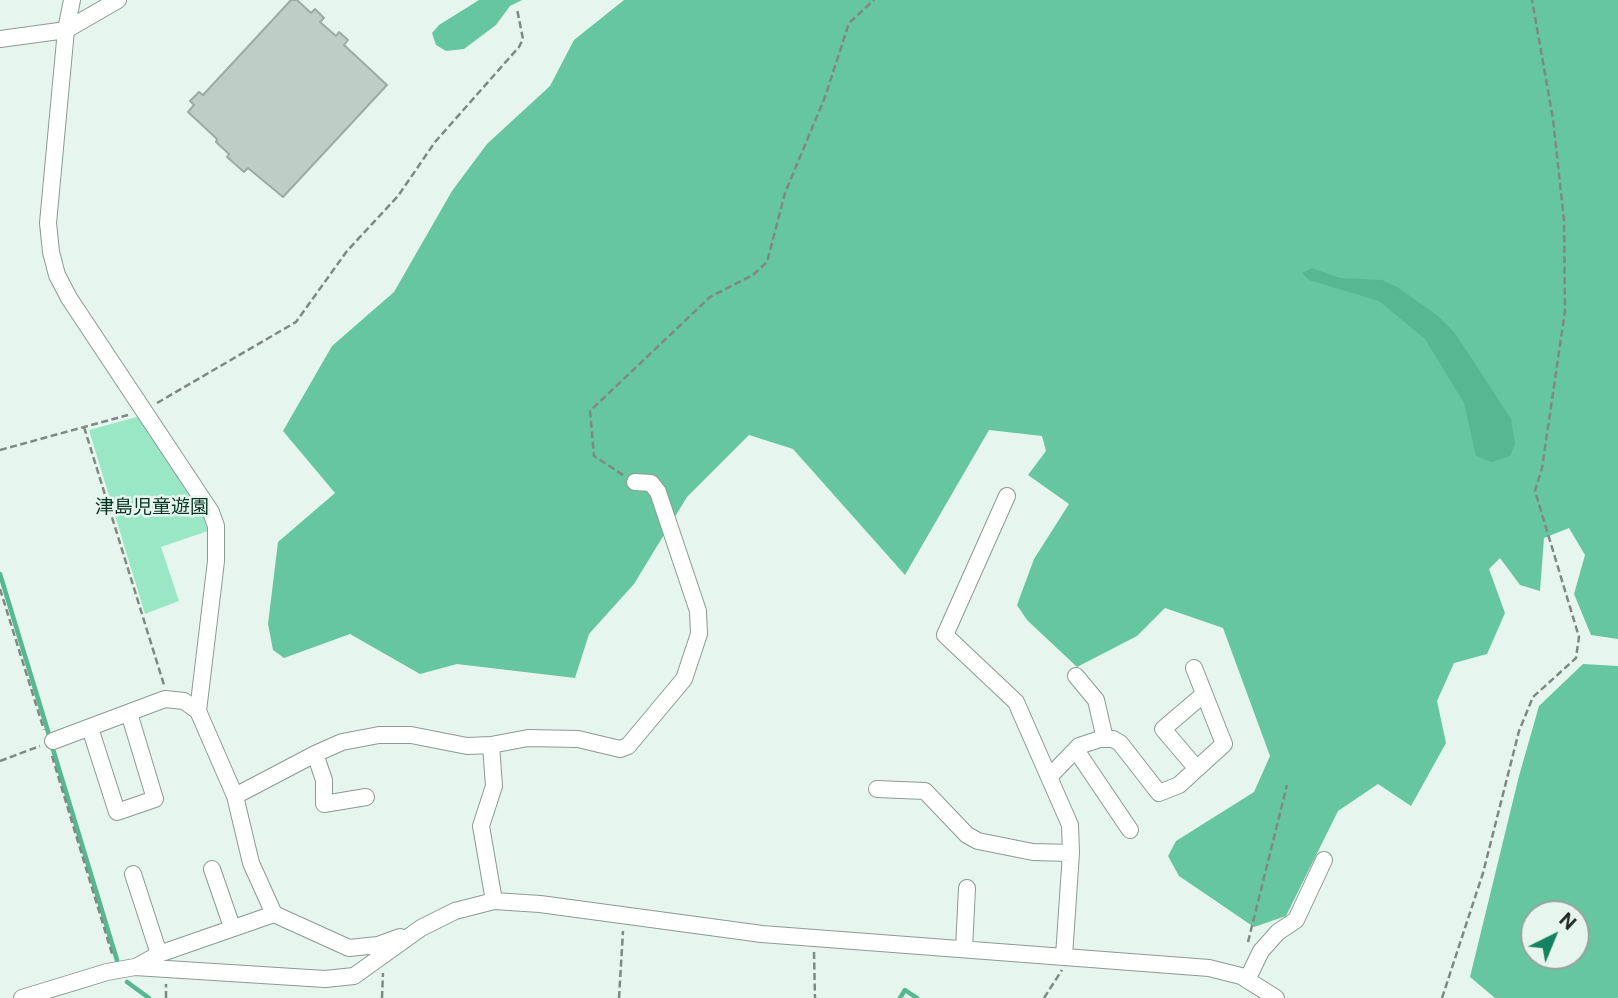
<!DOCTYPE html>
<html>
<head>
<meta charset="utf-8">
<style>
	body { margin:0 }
	#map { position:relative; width:1618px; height:998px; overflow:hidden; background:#e6f6ee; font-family:"Public Sans",sans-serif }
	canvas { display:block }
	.north { position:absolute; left:1520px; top:900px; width:70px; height:70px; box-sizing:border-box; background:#e6f6ee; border:2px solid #97a39d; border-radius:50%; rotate:43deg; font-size:19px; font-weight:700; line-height:28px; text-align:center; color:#202623 }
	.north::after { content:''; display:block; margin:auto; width:24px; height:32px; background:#14825f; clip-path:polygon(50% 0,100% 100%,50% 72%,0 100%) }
</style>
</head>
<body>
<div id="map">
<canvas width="1618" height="998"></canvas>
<div class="north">N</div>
</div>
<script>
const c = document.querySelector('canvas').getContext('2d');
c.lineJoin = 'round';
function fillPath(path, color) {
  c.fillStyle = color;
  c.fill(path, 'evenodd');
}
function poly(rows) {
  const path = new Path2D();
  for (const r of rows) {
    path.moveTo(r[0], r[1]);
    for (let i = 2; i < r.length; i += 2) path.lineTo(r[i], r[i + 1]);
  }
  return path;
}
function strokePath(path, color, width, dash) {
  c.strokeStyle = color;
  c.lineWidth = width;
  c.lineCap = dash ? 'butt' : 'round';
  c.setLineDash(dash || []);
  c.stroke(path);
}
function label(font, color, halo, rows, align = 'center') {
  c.font = font + ' "Public Sans","Noto Sans JP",sans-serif';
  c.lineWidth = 5;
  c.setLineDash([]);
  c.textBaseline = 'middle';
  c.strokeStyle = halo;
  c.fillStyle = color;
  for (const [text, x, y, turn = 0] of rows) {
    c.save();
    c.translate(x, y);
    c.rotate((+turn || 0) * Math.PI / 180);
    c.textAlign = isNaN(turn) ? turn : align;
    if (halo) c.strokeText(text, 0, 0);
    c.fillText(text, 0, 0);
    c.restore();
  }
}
const green = poly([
	[140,416,203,515,208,531,161,547,179,601,145,614,89,430]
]);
const forest = poly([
	[479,0,522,0,510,6,496,25,464,49,446,51,436,45,432,33,439,25],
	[624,0,1618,0,1618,639,1591,635,1574,594,1585,555,1569,528,1544,538,1540,591,1520,585,1500,558,1489,569,1505,613,1487,654,1454,663,1437,701,1446,743,1411,806,1378,784,1338,811,1286,916,1254,927,1179,876,1168,856,1176,841,1254,792,1270,756,1223,628,1165,608,1137,636,1077,667,1027,620,1017,605,1034,559,1069,504,1028,475,1046,451,1042,436,989,430,905,575,793,449,749,435,687,497,634,584,589,634,575,678,457,664,420,674,350,634,284,658,273,650,268,624,278,542,335,493,283,431,332,346,394,292,452,191,487,144,550,86,574,40],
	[1583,664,1618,666,1618,998,1495,998,1470,977,1519,776,1539,706],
	[1534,914,1576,914,1576,956,1534,956]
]);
const water = poly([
	[1312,268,1340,278,1382,280,1397,287,1438,316,1455,333,1511,419,1515,444,1510,456,1492,462,1476,456,1464,403,1425,339,1379,301,1309,280,1302,273]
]);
const stream = poly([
	[0,574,50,738],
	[52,746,117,960],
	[127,982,149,998],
	[900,998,905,990,917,998]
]);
const building = poly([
	[291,0,297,0,311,13,315,9,324,18,320,22,336,36,339,32,348,40,344,45,387,85,283,197,248,168,244,172,227,157,229,154,216,142,217,139,188,112,194,105,190,101,199,92,203,95,291,0]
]);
const path = poly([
	[157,403,296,322,347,251,398,196,435,142,519,47,523,39,517,9],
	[84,427,164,685],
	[0,450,128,415],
	[623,475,594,456,590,411,710,297,753,275,767,262,785,193,825,97,849,23,874,0],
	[0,589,44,730],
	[52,756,113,957],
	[0,761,40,746],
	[1248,942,1287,785],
	[814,952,815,998],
	[166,998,166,984],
	[382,998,383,973],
	[619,998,623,931],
	[1044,998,1062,970],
	[1442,998,1483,873,1519,731,1533,697,1576,658,1579,637,1535,491,1542,468,1565,311,1564,220,1553,119,1532,0]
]);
const minor = poly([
	[72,0,66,30,48,223,51,252,57,275,69,298,211,512,216,526,216,561,198,711,235,796,251,863,274,914,349,948,378,945,400,937],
	[0,39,66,30,118,0],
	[1007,496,945,635,1016,702,1070,825,1071,853,1064,956],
	[1076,676,1096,700,1105,739],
	[90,728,117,812,155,799,129,713],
	[53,741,165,699,184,701,198,711],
	[491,745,494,786,481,826,494,901],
	[1076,750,1130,830],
	[315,754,324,780,324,804,366,797],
	[1197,769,1163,729,1204,694],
	[1051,775,1079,746,1100,739,1113,739,1120,743,1159,793,1179,785,1224,744,1194,668],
	[877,789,925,791,967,835,978,841,1033,852,1071,853],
	[235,796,315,754,342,742,379,735,411,735,467,746,491,745,528,738,578,739,620,749,628,746,684,679,699,634,698,611,658,492,651,483,635,482],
	[212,869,232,927],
	[133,874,159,954],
	[964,949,967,888],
	[136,967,159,954,274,914],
	[1247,980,1261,951,1278,932,1296,920,1324,860],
	[22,998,107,972,135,967,325,979,354,976,421,928,455,911,494,901,540,904,762,934,1209,968,1241,976,1276,998]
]);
const parkNames = [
	["津島児童遊園",152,507]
];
fillPath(green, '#99e7c5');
fillPath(forest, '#66c69f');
fillPath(water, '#56b791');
strokePath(stream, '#56b791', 4.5);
fillPath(building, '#becdc6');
strokePath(building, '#9caba4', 2);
strokePath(minor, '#8b9a93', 18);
strokePath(path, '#7f8984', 2.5, [7, 3.5]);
strokePath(minor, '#fff', 16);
label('19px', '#063324', '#e6f6ee', parkNames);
</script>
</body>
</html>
